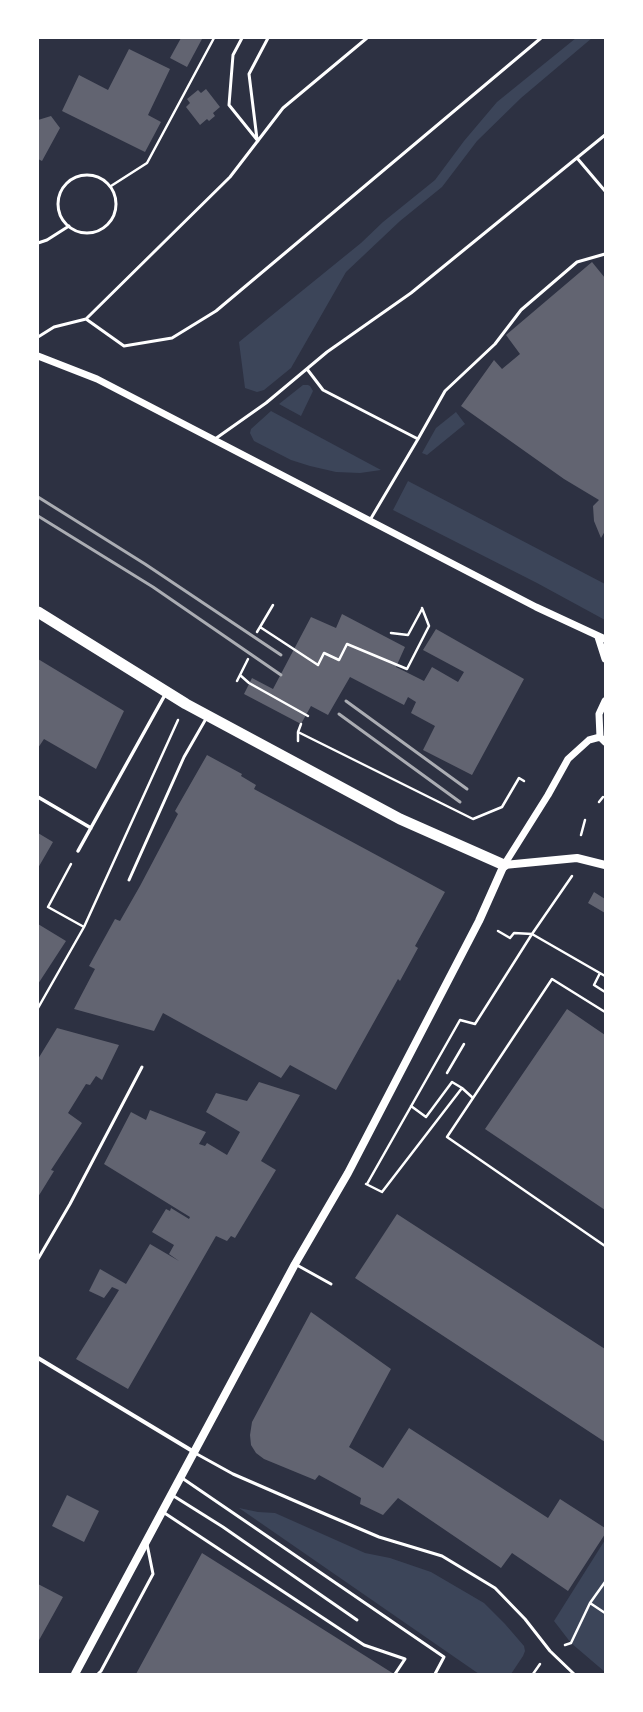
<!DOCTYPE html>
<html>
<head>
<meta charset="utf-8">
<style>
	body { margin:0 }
	#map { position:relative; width:643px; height:1712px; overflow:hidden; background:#2d3142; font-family:"Source Sans 3",sans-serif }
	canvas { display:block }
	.frame { position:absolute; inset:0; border:39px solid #fff; pointer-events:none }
</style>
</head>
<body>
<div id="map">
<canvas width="643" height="1712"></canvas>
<div class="frame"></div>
</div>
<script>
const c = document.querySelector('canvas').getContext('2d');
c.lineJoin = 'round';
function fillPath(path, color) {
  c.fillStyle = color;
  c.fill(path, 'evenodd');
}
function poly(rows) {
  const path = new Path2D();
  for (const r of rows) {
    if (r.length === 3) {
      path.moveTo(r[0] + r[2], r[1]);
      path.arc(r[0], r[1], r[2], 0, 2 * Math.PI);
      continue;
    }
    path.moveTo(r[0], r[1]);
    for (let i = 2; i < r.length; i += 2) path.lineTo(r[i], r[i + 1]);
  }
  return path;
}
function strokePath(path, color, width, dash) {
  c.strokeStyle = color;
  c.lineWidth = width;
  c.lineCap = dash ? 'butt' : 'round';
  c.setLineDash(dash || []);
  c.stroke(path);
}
const green = poly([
	[576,38,592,38,521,98,477,141,442,187,400,221,346,272,291,368,264,390,257,392,245,388,239,342,361,243,383,222,435,180,464,141,497,102],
	[303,385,308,385,310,386,313,391,301,416,279,404],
	[271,411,381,470,360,473,336,472,310,466,291,460,254,441,250,433,251,429],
	[456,412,465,424,427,455,422,453,436,428],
	[408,481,605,584,605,620,537,583,393,510],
	[239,1508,258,1512,275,1513,365,1553,390,1558,431,1572,484,1603,505,1624,524,1646,525,1651,523,1656,511,1674,479,1674],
	[605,1540,605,1672,571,1643,554,1621]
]);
const building = poly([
	[181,38,202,39,187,67,170,58],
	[129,49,170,69,148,115,161,122,145,152,62,111,79,75,108,90],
	[206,89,220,107,213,113,215,116,209,121,207,119,200,125,186,107,190,103,187,99,198,90,201,93],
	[51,116,60,128,42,161,38,159,38,120],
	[592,262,605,278,605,531,601,538,594,521,593,506,599,500,564,479,461,406,494,360,502,369,520,354,506,335],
	[342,614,405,647,396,667,424,681,432,667,458,682,464,672,423,650,436,629,524,679,472,775,423,750,435,726,411,713,416,702,408,697,404,705,350,677,328,715,311,706,301,724,244,694,252,678,273,689,311,617,336,628],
	[38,659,124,711,96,769,44,739,38,748],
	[207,755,242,774,241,776,256,785,254,789,445,892,415,946,418,948,400,981,398,979,336,1090,290,1065,281,1078,163,1013,154,1031,74,1009,95,969,89,966,115,919,120,921,140,886,178,814,175,811],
	[38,833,53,842,38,868],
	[594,892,605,899,605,913,588,903],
	[38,924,66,941,38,984],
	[567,1009,605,1035,605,1210,485,1129],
	[57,1028,119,1045,102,1080,96,1076,90,1085,86,1084,68,1113,82,1123,51,1170,54,1171,38,1197,38,1059],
	[259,1082,300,1095,261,1161,276,1170,235,1238,231,1236,227,1241,216,1236,128,1389,76,1359,119,1290,112,1287,104,1298,89,1291,100,1269,126,1284,150,1244,179,1261,169,1254,174,1245,152,1232,166,1209,170,1211,171,1208,189,1219,190,1217,104,1164,131,1112,146,1120,150,1110,206,1132,199,1144,205,1146,207,1143,227,1155,240,1132,206,1112,216,1093,247,1101],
	[397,1214,605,1349,605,1442,355,1278],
	[311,1312,391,1369,349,1447,383,1468,409,1428,548,1518,560,1499,605,1528,605,1534,568,1591,512,1553,501,1568,398,1498,383,1515,360,1504,361,1498,319,1475,315,1480,264,1459,256,1453,251,1445,250,1435,252,1422],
	[67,1495,99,1511,84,1542,52,1526],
	[202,1553,394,1674,136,1674],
	[38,1584,63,1597,38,1642]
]);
const path = poly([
	[111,186,147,163,214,38],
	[273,605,260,627,318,665,324,653,339,660,347,644,407,669,429,626,422,608],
	[257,632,260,627],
	[391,633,408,635,422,609],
	[240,675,248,659],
	[237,681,240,675,249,683,308,716],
	[301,724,298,732,473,819,502,807,519,778,524,781],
	[298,741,298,732],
	[599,802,603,797],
	[581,835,585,820],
	[71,864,48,907,84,927],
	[498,931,510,938,514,933,532,934,605,976],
	[600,973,594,985,605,992],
	[38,1008,84,927,178,720],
	[447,1073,464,1044],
	[473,1098,552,979,605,1012],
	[411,1106,426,1117,452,1082,462,1088,473,1098,447,1137,605,1246],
	[366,1184,382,1192,462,1088],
	[367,1184,460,1020,475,1024,532,934,572,876],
	[590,1603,605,1582],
	[565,1645,571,1643,590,1603,605,1613],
	[533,1674,540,1664]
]);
const service = poly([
	[242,38,233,55,229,105,258,141],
	[257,139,249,74,268,38],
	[577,158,605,191],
	[87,204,29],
	[38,243,47,240,69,226],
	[86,319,124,346,172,338,216,311,541,38],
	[38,337,54,327,86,319,230,177,283,108,367,38],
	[307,369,323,390,418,439,370,520],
	[215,439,266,403,327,352,411,293,605,135],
	[418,439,445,391,495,344,521,310,577,262,605,254],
	[129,880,184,757,207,717],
	[38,1259,70,1204,142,1067],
	[295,1264,331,1284],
	[195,1453,233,1474,325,1514,379,1537,442,1556,495,1588,525,1619,550,1651,574,1674],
	[182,1478,444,1657,435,1674],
	[172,1495,223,1527,357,1620],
	[163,1512,364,1645,405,1659,395,1674],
	[98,1674,101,1671,153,1574,147,1544]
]);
const pedestrian = poly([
	[38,797,91,828],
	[78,851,166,693]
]);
const minor = poly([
	[38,1358,194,1452]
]);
const tertiary = poly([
	[38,356,97,379,536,607,605,639],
	[598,637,605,659],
	[605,701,599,714,600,737,605,742],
	[504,865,548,795,568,759,589,740,600,737]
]);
const secondary = poly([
	[75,1674,295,1264,348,1173,479,921,504,865,577,858,605,865]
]);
const trunk = poly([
	[38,612,186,704,400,819,504,865]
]);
const rail = poly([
	[38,497,145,564,281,655],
	[38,516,153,587,281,675],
	[346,701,467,789],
	[339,714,460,802]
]);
fillPath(green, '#3c4559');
fillPath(building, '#626471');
strokePath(path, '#fff', 2.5);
strokePath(service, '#fff', 3);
strokePath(pedestrian, '#fff', 3.5);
strokePath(minor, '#fff', 4);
strokePath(tertiary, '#fff', 7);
strokePath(secondary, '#fff', 8);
strokePath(trunk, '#fff', 11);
strokePath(rail, '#abadb3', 3);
</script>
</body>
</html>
